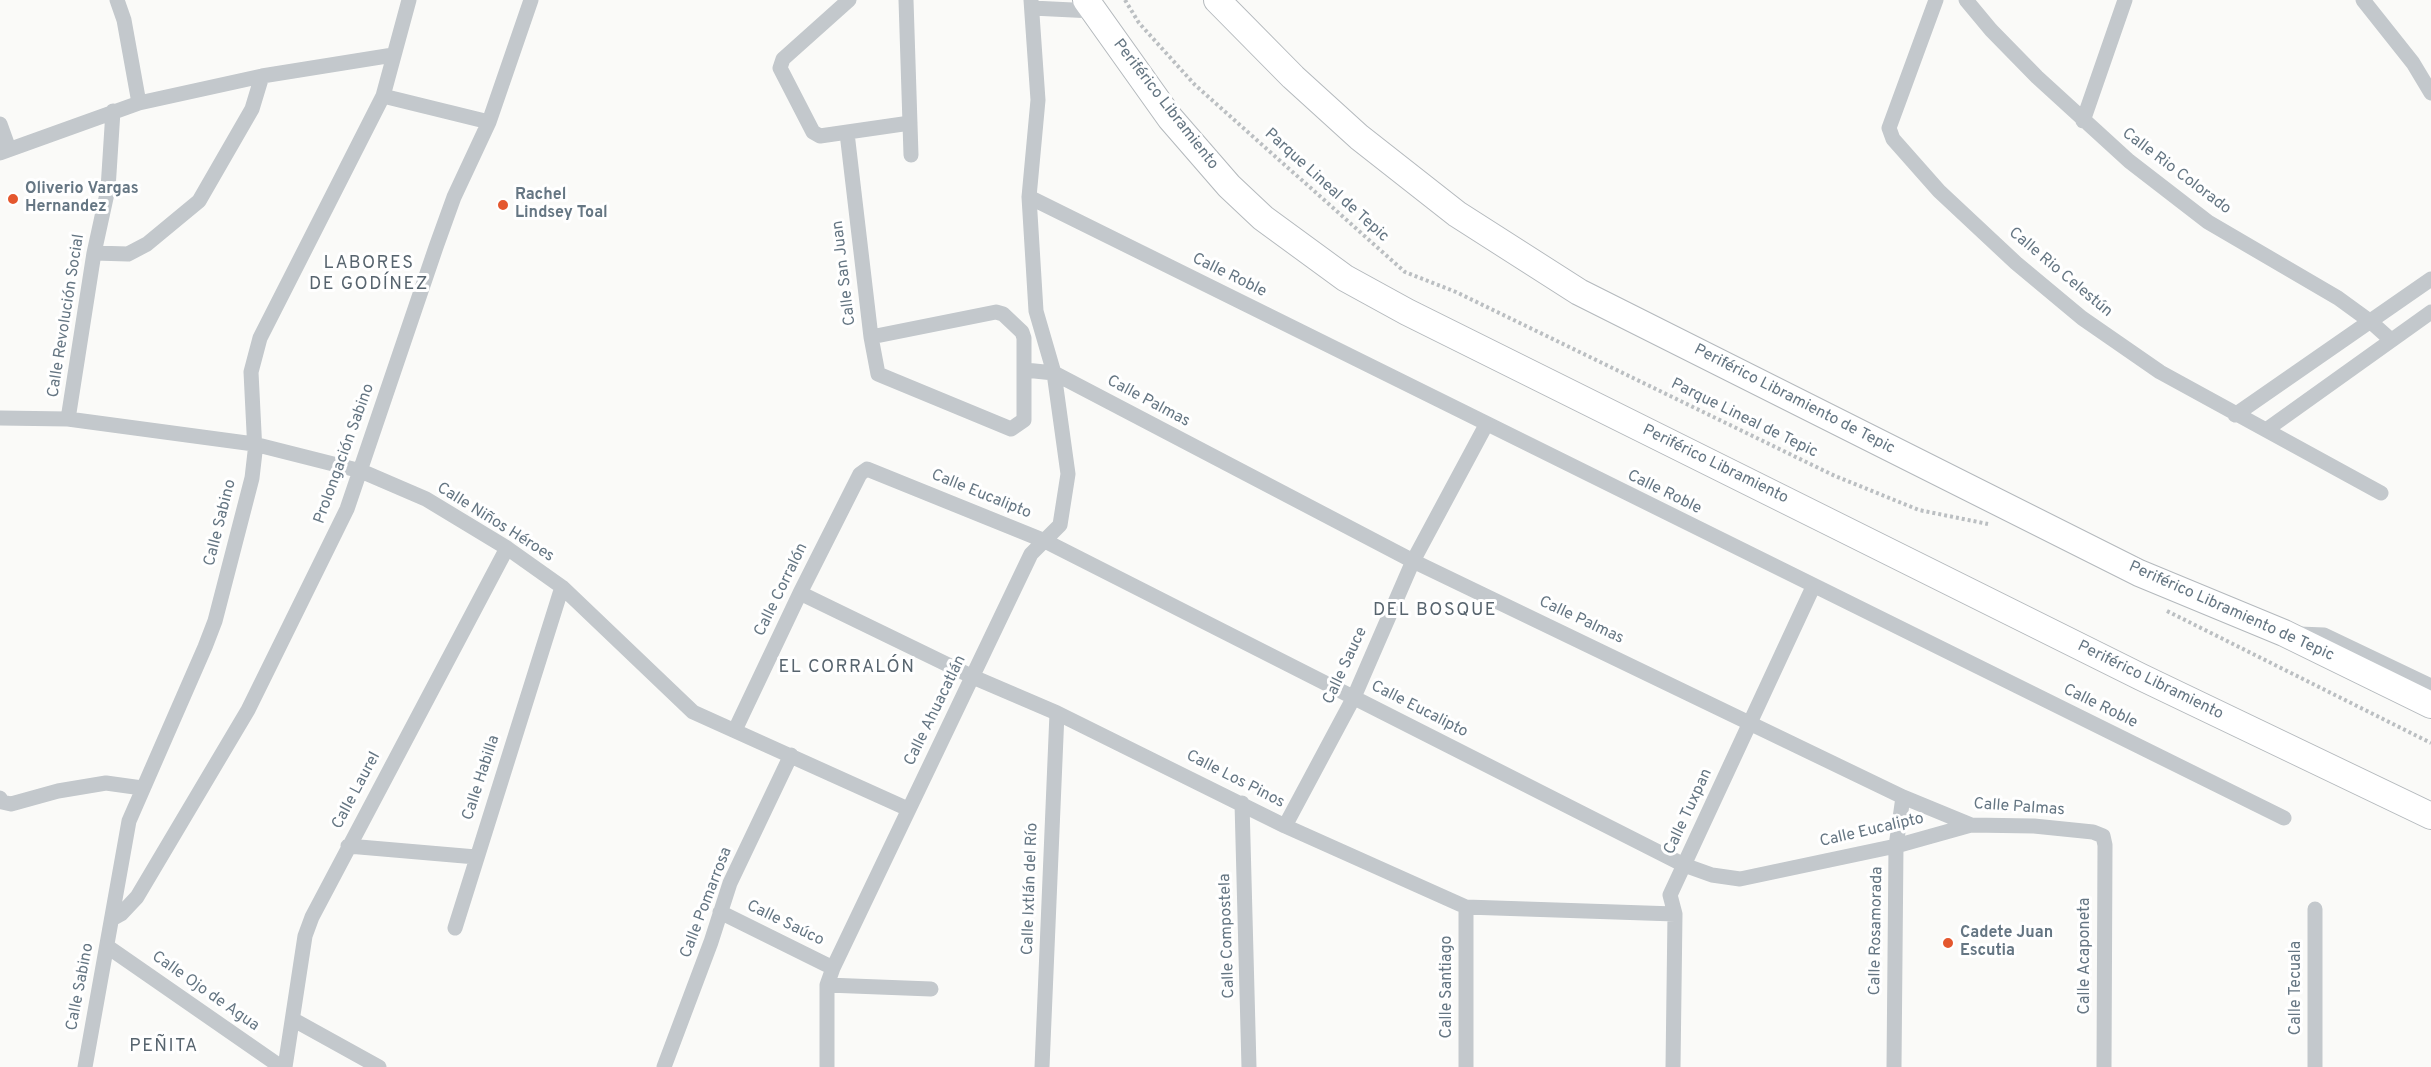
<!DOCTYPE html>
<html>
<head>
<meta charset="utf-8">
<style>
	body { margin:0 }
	canvas { display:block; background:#fafaf8 }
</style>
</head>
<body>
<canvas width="2431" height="1067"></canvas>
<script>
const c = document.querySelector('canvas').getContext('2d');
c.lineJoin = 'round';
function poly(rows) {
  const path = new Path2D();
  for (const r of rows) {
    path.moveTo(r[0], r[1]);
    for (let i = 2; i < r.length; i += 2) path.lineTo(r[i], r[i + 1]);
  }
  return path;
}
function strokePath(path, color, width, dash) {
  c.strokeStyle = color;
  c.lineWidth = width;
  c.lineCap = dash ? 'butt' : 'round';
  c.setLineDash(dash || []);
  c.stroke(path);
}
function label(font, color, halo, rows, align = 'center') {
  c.font = font + ' Overpass,sans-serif';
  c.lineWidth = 6;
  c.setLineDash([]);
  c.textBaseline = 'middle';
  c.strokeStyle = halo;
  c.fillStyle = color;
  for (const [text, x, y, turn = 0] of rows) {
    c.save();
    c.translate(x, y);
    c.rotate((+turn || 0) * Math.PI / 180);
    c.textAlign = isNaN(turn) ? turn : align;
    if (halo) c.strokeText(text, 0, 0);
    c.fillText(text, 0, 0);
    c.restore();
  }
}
const path = poly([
	[1125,0,1139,23,1195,85,1405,272,1456,292,1835,476,1919,510,1988,524],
	[2167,611,2431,743]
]);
const minor = poly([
	[117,0,124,20,139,103],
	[849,0,783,59,780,68,813,132,820,136,910,123],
	[906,0,911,155],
	[1936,0,1889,128,1893,139,1939,191,2016,263,2082,318,2160,372,2381,493],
	[1966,0,1991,30,2037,77,2129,161,2208,222,2338,298,2371,322,2391,340],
	[2363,0,2413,63,2431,93],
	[1032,8,1093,11],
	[383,96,489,122],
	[2083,121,2125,0],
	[0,124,9,149],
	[847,133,871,337,878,374,1011,429,1024,420,1024,338,1022,332,1003,314,996,312,871,337],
	[0,153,139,103,262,76,393,55],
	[1029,197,2284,818],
	[94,253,128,254,147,244,199,201,252,109,262,76],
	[1025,370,1054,373,1413,561,1903,797,1971,825,2034,826,2093,832,2103,836,2105,845,2104,1067],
	[2235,415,2431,279],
	[0,418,68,419,254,444,361,471,426,499,507,548,562,587,693,712,908,809],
	[68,419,94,253,108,189,113,111],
	[2266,430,2431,312],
	[800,593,973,677,1057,713,1285,826,1466,907,1675,914],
	[2299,634,2324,635,2431,686],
	[735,730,800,593,860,474,867,469,1045,541,1684,865,1712,875,1740,879,1896,846,1971,825],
	[0,798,2,802,11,804,58,791,106,783,142,788],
	[1242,803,1249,1067],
	[1285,826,1354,697,1413,561,1486,425],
	[348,846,476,857],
	[720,912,833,968],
	[112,919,121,914,137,897,248,710,347,509,436,247,454,197,489,122,531,0],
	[455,928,562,587],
	[108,947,281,1067],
	[827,985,931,989],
	[294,1020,379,1067],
	[85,1067,129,821,205,647,215,621,252,478,255,452,251,372,260,338,383,96,409,0],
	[285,1067,305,936,312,917,507,548],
	[664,1067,711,942,730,883,791,755],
	[827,1067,827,985,833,968,1031,554,1060,525,1068,474,1054,373,1036,311,1029,197,1038,100,1031,0],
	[1042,1067,1057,713],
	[1466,1067,1466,907],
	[1673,1067,1675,914,1670,895,1813,587],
	[1894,1067,1896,846,1903,797],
	[2315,1067,2315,909]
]);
const trunk = poly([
	[1086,0,1170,118,1229,186,1263,218,1345,278,1407,312,2141,677,2431,816],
	[1217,0,1293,77,1359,137,1457,214,1579,292,2139,573,2284,633,2431,705]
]);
const markers = [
	[13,199,6,"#e4572e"],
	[503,205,6,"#e4572e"],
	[1948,943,6,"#e4572e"]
];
const streetNames = [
	["Periférico Libramiento",1165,105,52],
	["Calle Rio Colorado",2176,172,37],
	["Parque Lineal de Tepic",1326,186,42],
	["Calle San Juan",845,273,-97],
	["Calle Rio Celestún",2060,273,40],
	["Calle Roble",1229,276,26],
	["Calle Revolución Social",67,316,-81],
	["Periférico Libramiento de Tepic",1794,400,27],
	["Calle Palmas",1148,402,28],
	["Parque Lineal de Tepic",1744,419,26],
	["Prolongación Sabino",345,454,-70],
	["Periférico Libramiento",1715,465,26],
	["Calle Roble",1664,493,26],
	["Calle Eucalipto",981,495,22],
	["Calle Sabino",221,523,-76],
	["Calle Niños Héroes",495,523,32],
	["Calle Corralón",782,590,-64],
	["Periférico Libramiento de Tepic",2231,612,24],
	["Calle Palmas",1581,621,25],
	["Calle Sauce",1346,666,-65],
	["Periférico Libramiento",2150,681,26],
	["Calle Roble",2100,707,26],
	["Calle Eucalipto",1419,710,27],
	["Calle Ahuacatlán",936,711,-64],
	["Calle Habilla",482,778,-72],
	["Calle Los Pinos",1235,780,27],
	["Calle Laurel",357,791,-62],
	["Calle Palmas",2019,808,4],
	["Calle Tuxpan",1689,812,-65],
	["Calle Eucalipto",1872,831,-13],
	["Calle Ixtlán del Río",1031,889,-88],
	["Calle Pomarrosa",707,903,-69],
	["Calle Saúco",785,924,26],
	["Calle Rosamorada",1877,931,-89],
	["Calle Compostela",1228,936,-92],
	["Calle Acaponeta",2086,956,-90],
	["Calle Sabino",81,987,-79],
	["Calle Santiago",1448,987,-90],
	["Calle Tecuala",2297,988,-90],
	["Calle Ojo de Agua",205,992,35]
];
const poiNames = [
	["Oliverio Vargas",25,190],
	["Hernandez",25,208],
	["Rachel",515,196],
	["Lindsey Toal",515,214],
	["Cadete Juan",1960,934],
	["Escutia",1960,952]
];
const neighbourhoodNames = [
	["LABORES",369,264],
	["DE GODÍNEZ",369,285],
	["DEL BOSQUE",1435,611],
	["EL CORRALÓN",847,668],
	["PEÑITA",164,1047]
];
strokePath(trunk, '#b4b9bd', 28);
strokePath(path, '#bbbfc2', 4, [3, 3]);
strokePath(minor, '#c3c8cc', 15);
strokePath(trunk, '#fff', 26);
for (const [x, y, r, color] of markers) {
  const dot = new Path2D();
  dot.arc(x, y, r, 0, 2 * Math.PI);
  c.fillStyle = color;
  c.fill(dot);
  strokePath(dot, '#fff', 2);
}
label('16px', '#657683', '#fff', streetNames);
label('bold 16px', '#657683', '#fff', poiNames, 'left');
c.letterSpacing = '1.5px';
label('18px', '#57646e', '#fff', neighbourhoodNames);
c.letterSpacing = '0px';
</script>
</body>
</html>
